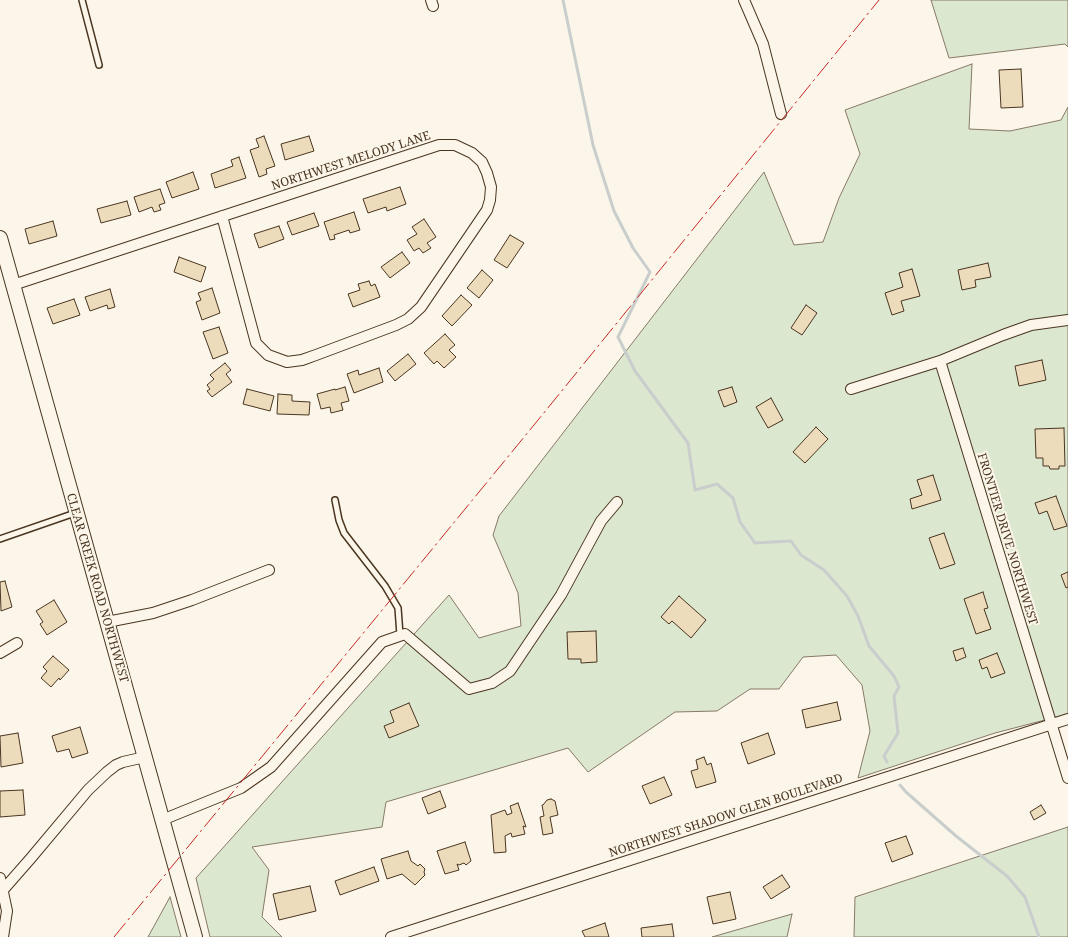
<!DOCTYPE html>
<html>
<head>
<meta charset="utf-8">
<style>
	body { margin:0 }
	canvas { display:block; background:#fbf6e9 }
</style>
</head>
<body>
<canvas width="1068" height="937"></canvas>
<script>
const c = document.querySelector('canvas').getContext('2d');
c.lineJoin = 'round';
function fillPath(path, color) {
  c.fillStyle = color;
  c.fill(path, 'evenodd');
}
function poly(rows) {
  const path = new Path2D();
  for (const r of rows) {
    path.moveTo(r[0], r[1]);
    for (let i = 2; i < r.length; i += 2) path.lineTo(r[i], r[i + 1]);
  }
  return path;
}
function strokePath(path, color, width, dash) {
  c.strokeStyle = color;
  c.lineWidth = width;
  c.lineCap = dash ? 'butt' : 'round';
  c.setLineDash(dash || []);
  c.stroke(path);
}
function label(font, color, halo, rows, align = 'center') {
  c.font = font + ' "Noto Serif",serif';
  c.lineWidth = 4;
  c.setLineDash([]);
  c.textBaseline = 'middle';
  c.strokeStyle = halo;
  c.fillStyle = color;
  for (const [text, x, y, turn = 0] of rows) {
    c.save();
    c.translate(x, y);
    c.rotate((+turn || 0) * Math.PI / 180);
    c.textAlign = isNaN(turn) ? turn : align;
    if (halo) c.strokeText(text, 0, 0);
    c.fillText(text, 0, 0);
    c.restore();
  }
}
const green = poly([
	[931,0,1068,0,1068,47,1065,44,949,58,931,0],
	[972,64,969,129,1010,131,1061,120,1068,107,1068,714,995,733,858,778,870,731,862,685,836,655,803,657,779,689,750,689,717,711,675,712,588,772,568,748,386,802,382,827,252,847,269,870,262,917,282,937,210,937,196,878,449,595,479,638,521,626,518,593,493,535,499,516,764,172,794,245,823,242,839,198,860,154,845,110,972,64],
	[1068,827,1068,937,854,937,855,897,1068,827],
	[170,897,181,937,148,937,170,897],
	[792,914,787,937,712,937,792,914]
]);
const stream = poly([
	[563,0,593,145,614,211,633,248,650,272,618,337,635,371,688,443,695,490,717,484,733,498,740,522,755,543,791,541,801,555,824,570,847,596,858,616,869,646,894,676,899,687,894,696,898,733,884,756,887,762],
	[900,785,906,792,956,836,1007,876,1025,897,1039,937]
]);
const building = poly([
	[1021,69,1023,107,1001,108,999,70,1021,69],
	[264,136,275,166,266,169,267,174,259,177,250,150,259,147,256,139,264,136],
	[309,136,314,151,285,160,281,144,309,136],
	[239,157,246,178,215,188,211,174,233,166,231,160,239,157],
	[193,172,199,189,172,198,166,182,193,172],
	[400,187,406,204,387,211,386,207,368,213,363,199,400,187],
	[160,189,165,203,159,205,161,210,154,212,152,207,139,212,134,197,160,189],
	[127,201,131,215,101,223,97,209,127,201],
	[354,212,360,230,350,233,349,230,334,235,335,239,330,240,324,222,354,212],
	[314,213,319,226,292,235,287,222,314,213],
	[424,219,436,237,427,243,431,248,423,253,419,248,414,251,407,240,417,234,412,227,424,219],
	[53,221,57,236,29,244,25,229,53,221],
	[279,226,284,239,259,248,254,234,279,226],
	[510,235,524,243,507,268,494,260,510,235],
	[402,252,410,263,390,278,381,267,402,252],
	[179,257,206,267,201,282,174,272,179,257],
	[988,263,991,277,975,280,976,287,962,290,958,270,988,263],
	[912,269,920,296,901,301,904,311,892,315,885,293,903,287,899,273,912,269],
	[482,270,493,280,479,298,467,288,482,270],
	[369,281,371,286,375,284,380,297,353,307,348,294,360,290,358,284,369,281],
	[212,288,220,313,202,320,196,302,201,300,198,293,212,288],
	[110,289,115,307,108,309,107,305,90,311,85,297,110,289],
	[461,295,472,305,452,326,442,316,461,295],
	[74,299,80,315,53,324,47,308,74,299],
	[806,305,817,313,802,335,791,328,806,305],
	[219,327,228,353,213,359,203,332,219,327],
	[445,334,455,345,449,350,456,357,444,368,437,361,434,364,424,353,445,334],
	[408,354,416,364,395,381,387,371,408,354],
	[1042,360,1046,380,1019,386,1015,366,1042,360],
	[225,363,231,370,226,374,232,382,212,397,207,391,210,389,207,385,214,379,210,375,225,363],
	[379,368,383,382,354,393,347,374,358,370,359,375,379,368],
	[345,387,349,401,341,403,343,410,331,413,330,407,321,409,317,394,335,389,335,390,345,387],
	[732,387,737,402,724,407,718,391,732,387],
	[247,389,274,396,270,411,243,404,247,389],
	[278,394,292,395,292,401,310,402,309,415,277,414,278,394],
	[771,398,783,420,768,428,756,407,771,398],
	[816,427,828,439,805,463,793,452,816,427],
	[1064,428,1065,466,1059,466,1059,469,1050,469,1049,466,1043,466,1043,458,1036,458,1035,429,1064,428],
	[933,475,941,500,912,509,910,499,922,495,917,480,933,475],
	[1056,496,1067,526,1054,530,1047,511,1039,514,1035,503,1056,496],
	[944,533,955,564,940,569,929,538,944,533],
	[1068,572,1068,587,1066,588,1061,575,1068,572],
	[5,581,12,607,1,611,0,582,5,581],
	[983,592,988,608,984,609,991,629,976,634,964,599,983,592],
	[679,596,706,620,691,638,672,621,669,624,661,617,679,596],
	[54,600,67,622,47,635,40,624,43,622,36,611,54,600],
	[596,631,597,662,581,663,581,659,568,659,567,632,596,631],
	[963,648,966,657,956,661,953,651,963,648],
	[997,653,1005,673,991,678,987,667,982,669,979,660,997,653],
	[53,656,69,670,60,680,59,678,51,687,41,678,47,671,43,667,53,656],
	[837,702,841,720,806,728,802,710,837,702],
	[409,703,419,726,389,738,384,726,394,722,390,711,409,703],
	[80,727,88,753,72,758,69,749,57,752,52,736,80,727],
	[18,733,23,763,1,767,0,736,18,733],
	[768,733,775,754,748,764,741,743,768,733],
	[704,757,707,765,711,763,716,782,696,788,691,771,698,769,696,760,704,757],
	[664,777,672,795,650,804,642,786,664,777],
	[23,790,25,815,0,817,0,791,23,790],
	[440,791,446,807,428,814,422,798,440,791],
	[551,799,555,801,558,815,550,817,553,833,543,835,540,817,544,816,542,805,543,805,547,800,551,799],
	[518,803,526,827,523,826,525,834,512,837,511,833,505,836,506,852,494,853,491,815,505,810,507,815,512,813,510,806,518,803],
	[1041,805,1046,813,1034,820,1030,812,1041,805],
	[906,836,913,854,892,862,885,843,906,836],
	[465,842,471,861,466,865,464,863,459,865,457,864,459,870,445,874,437,851,465,842],
	[408,851,411,861,418,866,420,864,425,869,424,872,425,875,415,885,402,874,387,879,381,859,408,851],
	[374,867,379,881,340,895,335,881,374,867],
	[782,875,790,887,771,899,763,887,782,875],
	[310,886,316,911,279,920,273,894,310,886],
	[730,892,736,919,713,924,707,897,730,892],
	[605,923,609,937,585,937,582,931,605,923],
	[672,924,674,937,642,937,641,928,672,924]
]);
const lane = poly([
	[82,0,99,65],
	[335,500,339,520,344,533,385,586,398,608,400,635],
	[0,539,75,513]
]);
const street = poly([
	[431,0,433,6],
	[744,0,763,44,781,114],
	[13,285,439,145,455,145,472,153,482,162,487,173,491,187,490,200,487,210,421,307,408,319,396,325,316,355,302,360,287,362,268,355,256,343,222,216],
	[940,361,1068,778],
	[851,389,940,361,1003,335,1031,325,1068,320],
	[107,622,153,613,192,600,269,570],
	[0,653,17,643],
	[162,820,241,788,271,767,382,642,405,634,469,689,492,683,510,671,561,595,601,521,617,502],
	[0,878,7,911,3,937],
	[3,890,31,858,88,790,107,772,116,765,123,762,145,757],
	[391,937,1068,719]
]);
const secondary = poly([
	[0,238,195,937]
]);
const power = poly([
	[114,937,543,414,879,0]
]);
const streetNames = [
	["NORTHWEST MELODY LANE",351,161,-18],
	["FRONTIER DRIVE NORTHWEST",1007,539,73],
	["CLEAR CREEK ROAD NORTHWEST",97,588,74],
	["NORTHWEST SHADOW GLEN BOULEVARD",726,816,-18]
];
fillPath(green, '#dce7d0');
strokePath(green, '#887966', 1);
strokePath(stream, '#c9cecd', 3);
fillPath(building, '#ecdcbc');
strokePath(building, '#4a3520', 1);
strokePath(lane, '#4a3520', 8);
strokePath(street, '#4a3520', 12);
strokePath(secondary, '#4a3520', 16);
strokePath(lane, '#fbf6e9', 5);
strokePath(street, '#fbf6e9', 10);
strokePath(secondary, '#fbf6e9', 14);
strokePath(power, '#c62828', 1, [18, 4, 2.5, 4]);
label('12px', '#4a3520', '#fbf6e9', streetNames);
</script>
</body>
</html>
